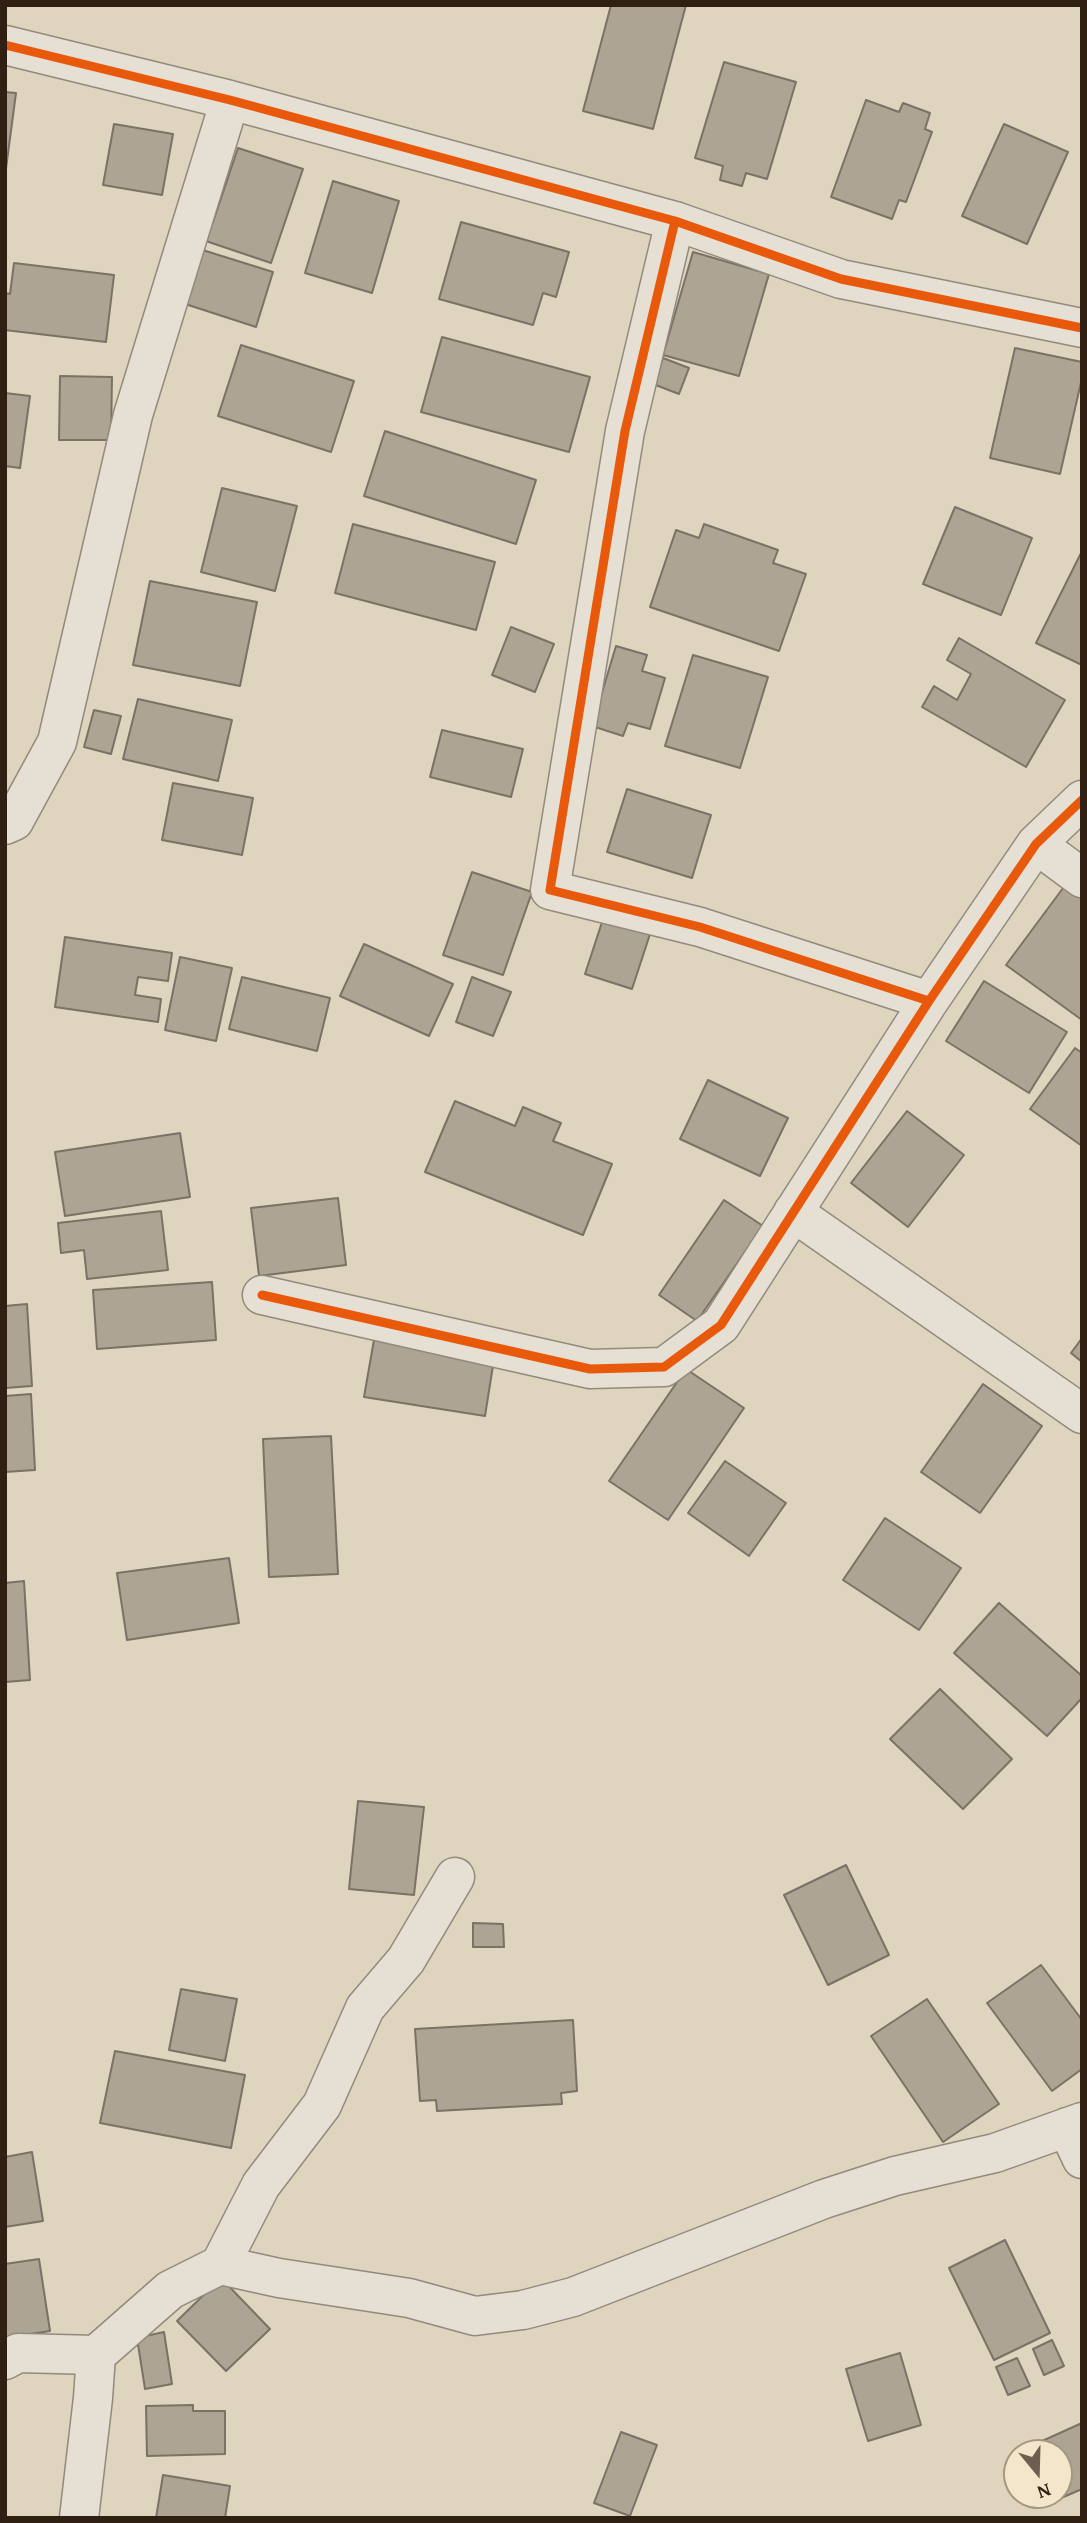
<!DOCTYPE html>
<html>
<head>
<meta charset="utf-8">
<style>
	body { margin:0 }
	#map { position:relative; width:1087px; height:2523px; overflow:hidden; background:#dfd4bd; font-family:"Gentium Book Plus",serif }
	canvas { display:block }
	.frame { position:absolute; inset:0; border:7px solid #302014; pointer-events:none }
	.north { position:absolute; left:1003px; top:2439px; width:70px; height:70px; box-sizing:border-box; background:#f4e6ca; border:2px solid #a69781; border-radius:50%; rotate:161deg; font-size:19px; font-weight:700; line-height:28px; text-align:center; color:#302014 }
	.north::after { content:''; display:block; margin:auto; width:24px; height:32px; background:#6d5f4f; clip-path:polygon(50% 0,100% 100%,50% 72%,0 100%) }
</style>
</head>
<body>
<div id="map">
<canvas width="1087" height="2523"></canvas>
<div class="frame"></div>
<div class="north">N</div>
</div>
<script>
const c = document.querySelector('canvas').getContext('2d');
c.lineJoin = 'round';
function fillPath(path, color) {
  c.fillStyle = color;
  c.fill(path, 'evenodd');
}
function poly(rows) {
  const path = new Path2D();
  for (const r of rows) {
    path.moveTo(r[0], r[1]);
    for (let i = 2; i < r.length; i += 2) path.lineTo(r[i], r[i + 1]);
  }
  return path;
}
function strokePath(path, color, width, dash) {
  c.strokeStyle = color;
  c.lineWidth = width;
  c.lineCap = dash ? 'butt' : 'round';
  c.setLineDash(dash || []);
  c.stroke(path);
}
const building = poly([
	[611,5,686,5,653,129,583,111,611,5],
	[724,62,796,82,767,179,746,173,742,186,720,180,723,166,695,158,724,62],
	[5,92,16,93,5,176,5,92],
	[866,100,899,112,903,103,930,113,925,129,932,132,906,202,899,200,892,219,831,197,866,100],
	[114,124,173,134,162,195,103,185,114,124],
	[1004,124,1068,152,1027,244,962,216,1004,124],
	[238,148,303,169,271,263,197,238,203,222,212,225,238,148],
	[333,181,399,201,372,293,305,273,333,181],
	[461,222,569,252,556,297,543,293,533,325,439,299,461,222],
	[193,247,273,272,256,327,176,301,193,247],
	[693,252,769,274,739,376,663,355,693,252],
	[14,263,114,275,106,342,5,330,5,293,10,294,14,263],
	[442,337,590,377,569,452,421,412,442,337],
	[241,345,354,381,331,452,218,416,241,345],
	[1015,348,1082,362,1082,378,1060,474,990,458,1015,348],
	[663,358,689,368,679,394,653,384,663,358],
	[60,376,112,377,111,440,59,440,60,376],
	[5,393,30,396,20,468,5,466,5,393],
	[385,431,536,480,516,544,364,496,385,431],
	[222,488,297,506,275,591,201,572,222,488],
	[955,507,1032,538,1001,615,923,584,955,507],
	[353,524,495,562,476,630,335,593,353,524],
	[704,524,778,550,773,563,806,574,779,651,650,607,676,530,699,538,704,524],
	[1082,551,1082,665,1036,643,1082,551],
	[150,581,257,602,240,686,133,665,150,581],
	[511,627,554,644,535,692,492,675,511,627],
	[959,638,1065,700,1026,767,922,707,934,686,957,700,971,674,947,660,959,638],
	[616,646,647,655,642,671,665,678,650,729,628,723,623,736,592,726,616,646],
	[693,655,768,677,740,768,665,746,693,655],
	[138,699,232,720,218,781,123,759,138,699],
	[94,710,121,716,111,754,84,747,94,710],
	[442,730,523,749,511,797,430,777,442,730],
	[173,783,253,798,242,855,162,840,173,783],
	[627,789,711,815,692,878,607,852,627,789],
	[472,872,532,892,503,975,443,955,472,872],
	[1069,880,1082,890,1082,1020,1006,965,1069,880],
	[605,913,652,928,632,989,585,974,605,913],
	[65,937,172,953,168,981,138,977,135,995,161,999,158,1022,55,1007,65,937],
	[364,944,453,984,429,1036,340,996,364,944],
	[180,957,232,968,216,1041,165,1030,180,957],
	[242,977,330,998,317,1051,229,1029,242,977],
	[472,977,511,992,493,1036,456,1022,472,977],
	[984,981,1067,1032,1029,1093,946,1041,984,981],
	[1075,1048,1082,1053,1082,1146,1030,1109,1075,1048],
	[708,1080,788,1118,760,1176,680,1139,708,1080],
	[455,1101,515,1126,523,1107,561,1123,553,1141,612,1164,583,1235,425,1172,455,1101],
	[907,1111,964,1155,908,1227,851,1183,907,1111],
	[180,1133,190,1197,65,1216,55,1152,180,1133],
	[338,1198,346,1265,259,1276,251,1208,338,1198],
	[724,1200,763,1226,697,1321,659,1295,724,1200],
	[161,1211,168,1270,87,1279,84,1250,61,1253,58,1223,161,1211],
	[212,1282,216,1340,97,1349,93,1290,212,1282],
	[27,1304,32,1386,5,1388,5,1306,27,1304],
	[375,1334,495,1353,485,1416,364,1397,375,1334],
	[1082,1338,1082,1362,1071,1353,1082,1338],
	[686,1369,744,1408,668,1520,609,1481,686,1369],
	[983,1384,1042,1426,980,1513,921,1472,983,1384],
	[31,1394,35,1470,5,1472,5,1396,31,1394],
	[331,1436,338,1574,269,1577,263,1439,331,1436],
	[725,1461,786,1503,749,1556,688,1513,725,1461],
	[885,1518,961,1568,919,1630,843,1580,885,1518],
	[229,1558,239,1623,127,1640,117,1573,229,1558],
	[24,1581,30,1680,5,1682,5,1583,24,1581],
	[999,1603,1082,1676,1082,1698,1047,1736,954,1653,999,1603],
	[940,1689,1012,1759,963,1809,890,1739,940,1689],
	[358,1801,424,1807,414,1895,349,1889,358,1801],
	[846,1865,889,1955,828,1985,784,1895,846,1865],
	[473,1923,503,1924,504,1947,473,1947,473,1923],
	[1041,1965,1082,2020,1082,2069,1052,2091,987,2003,1041,1965],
	[181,1989,237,1999,225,2061,169,2050,181,1989],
	[927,1999,999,2104,943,2142,871,2036,927,1999],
	[573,2020,577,2091,561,2093,562,2104,437,2111,436,2100,420,2101,415,2029,573,2020],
	[115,2051,245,2075,231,2148,100,2123,115,2051],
	[32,2152,43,2221,5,2227,5,2157,32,2152],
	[1005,2240,1050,2333,994,2360,949,2268,1005,2240],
	[39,2259,50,2331,5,2338,5,2264,39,2259],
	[221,2278,270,2329,226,2371,177,2321,221,2278],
	[164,2332,172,2384,145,2389,137,2338,164,2332],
	[1052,2340,1064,2366,1044,2375,1033,2349,1052,2340],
	[900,2353,921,2425,868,2441,846,2369,900,2353],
	[1017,2358,1030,2386,1008,2395,996,2367,1017,2358],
	[193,2405,193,2411,225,2411,225,2454,147,2456,146,2406,193,2405],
	[1082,2423,1082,2489,1045,2505,1041,2495,1059,2495,1059,2453,1020,2451,1082,2423],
	[621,2432,657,2445,630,2516,594,2503,621,2432],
	[163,2475,230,2486,225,2518,156,2518,163,2475]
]);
const street = poly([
	[5,45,230,100,675,221,841,279,1082,328],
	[675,221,625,431,550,890,700,927,929,1001],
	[5,825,14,821,57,742,133,415,230,100],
	[1036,844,1082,878],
	[793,1212,1082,1414],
	[262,1295,590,1369,664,1367,721,1325,929,1001,1036,844,1082,800],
	[1067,2127,1082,2159],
	[220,2265,279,2278,409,2298,475,2316,523,2310,573,2297,824,2199,895,2176,995,2153,1082,2122],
	[5,2360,18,2353,96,2355],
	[79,2518,93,2398,96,2355,170,2290,220,2265,261,2185,322,2105,365,2008,406,1960,455,1877]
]);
const cycleway = poly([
	[5,45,230,100,675,221,841,279,1082,328],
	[675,221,625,431,550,890,700,927,929,1001],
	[262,1295,590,1369,664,1367,721,1325,929,1001,1036,844,1082,800]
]);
fillPath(building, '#ada494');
strokePath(building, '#7a7265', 2);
strokePath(street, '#938a7c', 41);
strokePath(street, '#e5dfd4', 38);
strokePath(cycleway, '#e8590c', 9);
</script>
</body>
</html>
